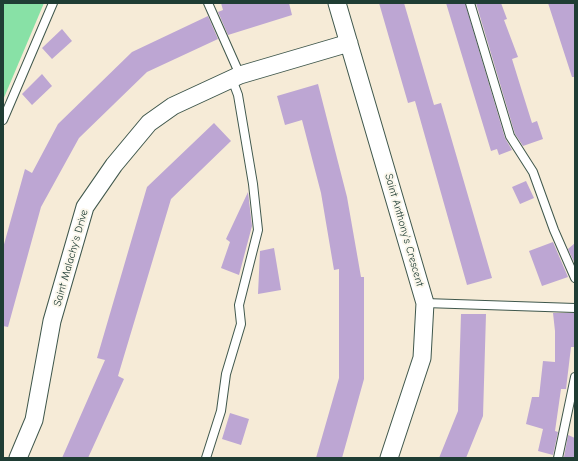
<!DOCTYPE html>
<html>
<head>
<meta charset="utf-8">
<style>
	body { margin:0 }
	#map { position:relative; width:578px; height:461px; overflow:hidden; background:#f6ebd7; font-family:"Comic Neue",sans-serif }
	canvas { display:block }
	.frame { position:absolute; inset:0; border:4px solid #1f3d34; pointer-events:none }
</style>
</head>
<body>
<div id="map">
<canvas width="578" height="461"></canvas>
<div class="frame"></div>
</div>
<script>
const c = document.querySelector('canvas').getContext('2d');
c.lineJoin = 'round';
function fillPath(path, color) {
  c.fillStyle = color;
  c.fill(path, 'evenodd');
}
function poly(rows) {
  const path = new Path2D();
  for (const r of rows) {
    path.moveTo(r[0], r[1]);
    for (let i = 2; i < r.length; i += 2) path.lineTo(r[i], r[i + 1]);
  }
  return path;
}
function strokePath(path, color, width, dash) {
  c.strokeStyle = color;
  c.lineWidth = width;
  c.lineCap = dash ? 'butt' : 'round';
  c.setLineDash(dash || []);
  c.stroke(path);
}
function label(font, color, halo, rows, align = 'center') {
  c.font = font + ' "Comic Neue",sans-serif';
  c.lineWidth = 4;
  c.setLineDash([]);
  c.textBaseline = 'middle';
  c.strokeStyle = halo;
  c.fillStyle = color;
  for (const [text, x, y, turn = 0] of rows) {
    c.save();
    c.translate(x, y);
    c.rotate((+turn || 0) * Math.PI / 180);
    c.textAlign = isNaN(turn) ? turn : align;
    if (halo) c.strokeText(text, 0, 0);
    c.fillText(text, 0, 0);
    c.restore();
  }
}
const green = poly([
	[3,3,44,3,3,100]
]);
const building = poly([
	[221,3,289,3,292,15,228,35,218,12,223,10],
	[379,3,404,3,434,105,441,103,492,278,467,285,415,101,408,103],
	[446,3,465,3,505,138,512,150,499,155,497,149,491,151],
	[476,3,501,3,507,19,504,20,518,57,512,59,521,88,532,123,537,121,543,139,523,146,515,134],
	[548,3,575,3,575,77,572,77],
	[208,16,218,39,147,72,79,138,41,207,8,327,3,326,3,248,25,169,32,173,58,124,132,52],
	[62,29,72,41,52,59,42,48],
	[42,74,52,86,32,105,22,94],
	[318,84,347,197,361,277,364,277,364,379,342,458,316,458,339,378,339,269,334,270,321,193,302,120,285,125,277,96],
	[214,123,231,141,171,199,118,376,124,379,88,458,62,458,105,360,97,358,147,187],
	[526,181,534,198,520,204,512,187],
	[248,192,252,226,239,275,221,268,230,242,226,239],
	[553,242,568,277,542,286,529,251],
	[575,243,575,264,568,249],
	[274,248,281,290,258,294,260,251],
	[553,313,575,313,575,347,571,347,566,389,561,389,555,431,558,432,553,455,538,451,543,429,526,424,532,397,539,397,543,361,555,362,555,331],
	[461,314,486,314,483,416,466,458,439,458,458,411],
	[230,413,249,419,241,445,222,439],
	[568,435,575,438,575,458,564,457]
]);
const service = poly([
	[208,3,240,75],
	[470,3,510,136,533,172,554,230,575,278],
	[3,120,53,3],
	[425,303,575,308],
	[206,458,221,411,226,374,241,324,239,305,258,230,253,184,238,95,232,79],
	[558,458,575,377]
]);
const minor = poly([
	[337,3,425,303,422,358,389,458],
	[18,458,34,420,52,321,85,207,114,165,149,123,173,106,240,75,349,43]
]);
const streetNames = [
	["Saint Anthony's Crescent",404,230,74],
	["Saint Malachy's Drive",71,258,-74]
];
fillPath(green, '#88e1a6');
fillPath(building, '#bda6d3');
strokePath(service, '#3f574c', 10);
strokePath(minor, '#3f574c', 19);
strokePath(service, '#fff', 8);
strokePath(minor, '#fff', 17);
label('11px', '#1f3d34', '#fbf7ec', streetNames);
</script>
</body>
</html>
